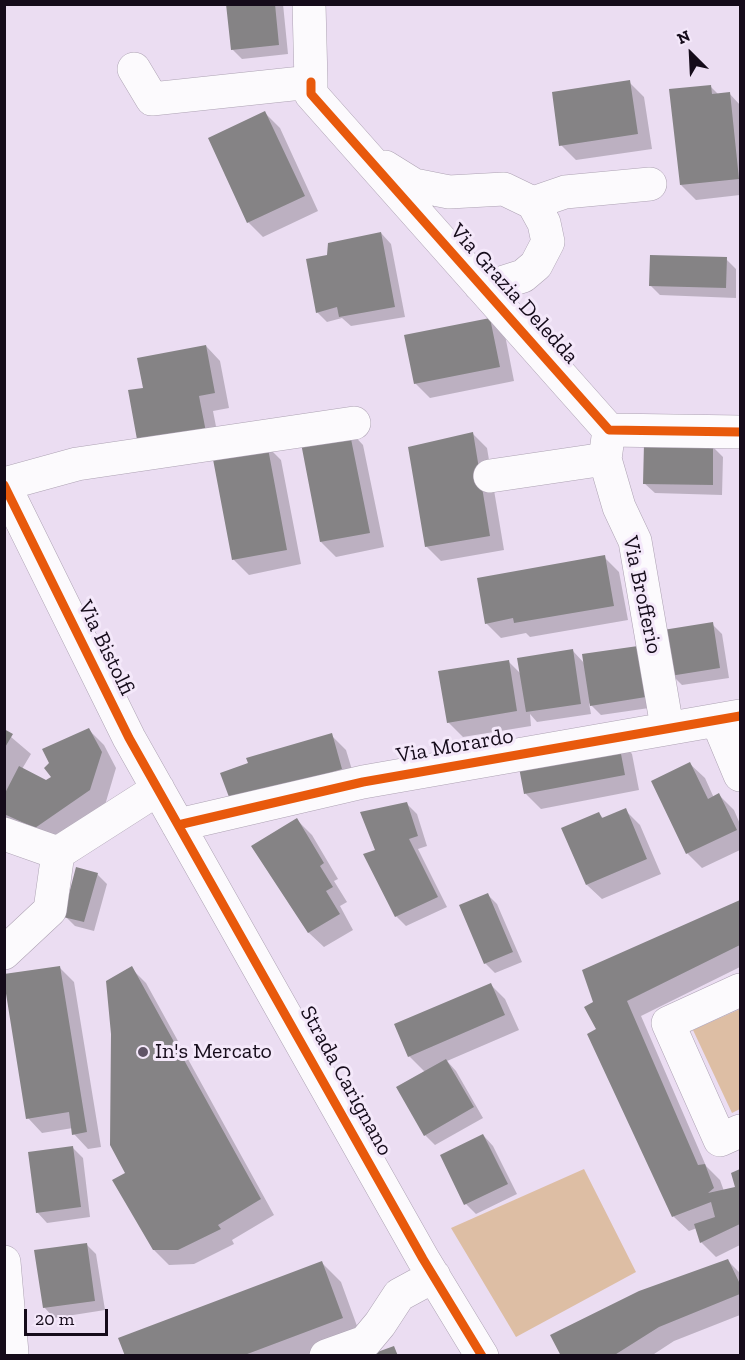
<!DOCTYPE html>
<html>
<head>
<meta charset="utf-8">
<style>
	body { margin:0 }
	#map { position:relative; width:745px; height:1360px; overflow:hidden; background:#ebddf2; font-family:"Zilla Slab",serif }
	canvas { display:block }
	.frame { position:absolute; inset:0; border:6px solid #150b1a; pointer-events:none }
	.north { position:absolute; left:661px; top:24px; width:60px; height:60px; -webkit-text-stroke:4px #f4e8fa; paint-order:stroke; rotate:336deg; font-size:16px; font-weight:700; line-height:24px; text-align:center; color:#150b1a }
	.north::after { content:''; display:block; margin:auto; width:21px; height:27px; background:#150b1a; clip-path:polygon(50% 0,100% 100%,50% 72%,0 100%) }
	.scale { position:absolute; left:24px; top:1309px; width:84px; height:27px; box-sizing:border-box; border:3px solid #150b1a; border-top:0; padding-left:8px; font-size:18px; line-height:21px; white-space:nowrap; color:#150b1a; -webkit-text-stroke:4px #f4e8fa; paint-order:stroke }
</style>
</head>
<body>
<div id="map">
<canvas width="745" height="1360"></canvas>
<div class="frame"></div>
<div class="north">N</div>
<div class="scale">20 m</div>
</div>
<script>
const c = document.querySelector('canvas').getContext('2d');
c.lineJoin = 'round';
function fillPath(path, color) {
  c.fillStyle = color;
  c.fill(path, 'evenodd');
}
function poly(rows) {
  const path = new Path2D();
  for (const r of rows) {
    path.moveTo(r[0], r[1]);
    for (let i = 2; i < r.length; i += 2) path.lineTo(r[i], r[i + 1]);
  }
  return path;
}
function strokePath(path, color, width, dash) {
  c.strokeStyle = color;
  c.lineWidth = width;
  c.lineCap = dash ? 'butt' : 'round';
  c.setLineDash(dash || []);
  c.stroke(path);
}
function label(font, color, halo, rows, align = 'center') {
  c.font = font + ' "Zilla Slab",serif';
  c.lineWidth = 6;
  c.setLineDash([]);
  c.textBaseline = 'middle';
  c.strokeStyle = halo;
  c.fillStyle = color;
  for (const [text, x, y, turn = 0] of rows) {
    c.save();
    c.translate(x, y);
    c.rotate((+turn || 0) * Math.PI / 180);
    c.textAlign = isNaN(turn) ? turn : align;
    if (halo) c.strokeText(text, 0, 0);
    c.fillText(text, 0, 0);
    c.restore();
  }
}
const green = poly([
	[740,1009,740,1109,732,1113,693,1030],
	[584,1169,636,1272,516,1337,451,1228]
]);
const shadow = poly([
	[228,4,283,4,288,54,242,59,232,49],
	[629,82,644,97,652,149,576,160,561,145],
	[710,86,718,94,729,93,740,105,740,195,696,200,681,185],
	[265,113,280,128,318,211,263,237,248,222,210,139],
	[381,233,391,244,405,317,351,326,342,318,327,322,317,312,328,257],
	[726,259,736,269,736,298,660,295,650,285],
	[490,320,505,335,514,381,430,398,415,383],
	[206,346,220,361,229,408,213,411,220,447,144,389],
	[349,430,363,445,384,547,336,557,321,542],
	[472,433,487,448,504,550,441,561,426,546],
	[266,445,281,460,301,564,249,575,234,560,214,455],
	[713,447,723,457,722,495,655,493,644,483],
	[604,557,619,572,628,620,530,637,526,633,501,638,486,623],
	[712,624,722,634,729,678,682,685,672,675],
	[638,648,656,707,601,715,589,703,591,714,537,722,530,714,531,726,463,737,448,722,509,662,521,674,573,651,584,663],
	[89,730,104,745,116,768,105,805,51,842,13,824,4,816,4,731,31,754,22,769,46,781,54,777],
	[331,735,346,750,356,783,250,764],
	[618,739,632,754,639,790,541,809,526,794,519,758],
	[690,764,705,778,714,798,719,795,734,810,740,824,740,850,702,868,687,853],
	[407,804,417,814,427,846,418,849,447,907,406,926,396,916,377,851],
	[625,810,640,825,661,874,602,899,587,885,599,814,604,819],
	[297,820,312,835,338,879,334,881,347,902,340,906,353,930,324,947,309,933,253,847],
	[97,874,107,884,94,931,75,926,65,916],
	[487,894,497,904,522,962,495,973,485,963],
	[740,902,740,967,641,1016,706,1166,720,1180,724,1191,737,1188,732,1173,740,1170,740,1245,716,1257,701,1242,697,1228,689,1231,674,1217,589,1035,598,1029,595,1003,584,971],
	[59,967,74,982,101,1147,88,1149,74,1134,73,1128,42,1133,28,1118],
	[131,968,146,983,274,1215,232,1240,234,1244,194,1264,169,1265,154,1250,127,1173],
	[490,984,505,999,519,1030,447,1061,456,1071,483,1118,435,1145,425,1135,425,1072,409,1056],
	[483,1135,493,1146,517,1194,476,1214,466,1204,442,1156],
	[73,1148,83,1158,90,1217,47,1223,37,1212],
	[86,1244,96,1254,105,1310,54,1318,44,1307],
	[728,1261,740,1273,740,1315,674,1341,651,1356,563,1356],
	[322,1263,341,1282,361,1337,311,1356,126,1356]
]);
const building = poly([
	[226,4,275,4,279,45,231,50],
	[630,80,638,134,559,146,552,92],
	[711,85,712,94,730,92,739,179,680,185,669,89],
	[265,111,305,196,247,223,208,138],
	[381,232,395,307,339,317,337,307,316,313,306,259,327,255,328,243],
	[650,255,727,257,726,288,649,286],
	[490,318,500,367,414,384,404,335],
	[206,345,215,393,199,396,206,432,138,445,128,390,143,388,137,358],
	[349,429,370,533,320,542,300,438],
	[473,432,490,536,425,547,408,447],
	[267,443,287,550,232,560,212,454],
	[644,444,713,445,713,485,643,484],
	[605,555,614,606,514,623,513,618,485,624,477,578],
	[713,622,720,668,670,676,663,630],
	[638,646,646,697,590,706,582,654],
	[573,649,581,704,526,712,517,658],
	[509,660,517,711,447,723,438,671],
	[89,728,102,752,90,790,35,828,4,814,4,795,19,766,46,780,51,777,44,768,49,763,42,749],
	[4,729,13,734,4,749],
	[332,733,342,769,232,805,220,773,248,763,246,758],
	[618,738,625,775,524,794,517,757],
	[690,762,708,799,719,793,737,830,686,854,651,781],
	[407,802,418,836,409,839,438,897,395,917,363,854,375,850,360,812],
	[626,808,647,859,586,885,561,828,599,812,602,818],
	[297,818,324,863,320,866,333,887,326,891,340,914,308,933,251,846],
	[76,867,98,873,84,922,63,917],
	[488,893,513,952,484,964,459,905],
	[740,900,740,945,627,1001,698,1165,705,1164,714,1188,708,1193,735,1187,731,1173,740,1169,740,1224,700,1243,694,1224,715,1217,711,1202,672,1217,587,1034,596,1029,584,1007,593,1002,582,970],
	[60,966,87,1132,72,1135,69,1112,26,1119,4,981,4,974],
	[132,966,261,1199,218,1225,221,1229,178,1250,153,1250,112,1180,125,1173,110,1145,111,1034,106,981],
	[491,983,505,1015,408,1057,394,1024],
	[446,1059,474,1107,424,1136,396,1087],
	[483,1134,508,1184,464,1205,440,1155],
	[73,1146,81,1207,36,1213,28,1152],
	[87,1243,95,1301,43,1308,34,1250],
	[728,1259,740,1284,740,1294,659,1327,613,1356,561,1356,550,1335,639,1291],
	[322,1261,343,1318,242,1356,125,1356,118,1338],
	[394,1346,398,1356,369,1356,369,1355]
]);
const minor = poly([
	[134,69,152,99,311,82,309,4],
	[311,82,311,94,609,430,740,432],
	[385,167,414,185,449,192,504,189,533,203,544,223,548,242,536,265,523,276,501,283,480,285],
	[533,203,565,192,650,184],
	[609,430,605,459,619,507,635,541,667,727],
	[490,476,605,459],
	[4,484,77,464,354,423],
	[4,485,129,738,423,1259,482,1356],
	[717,720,740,775],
	[178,825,363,782,740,716],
	[4,834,58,853,158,789],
	[4,953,50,910,58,853],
	[740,990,668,1023,720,1140,740,1131],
	[4,1262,12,1353],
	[326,1356,365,1342,380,1324,399,1295,434,1276]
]);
const cycleway = poly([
	[311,82,311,94,609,430,740,432],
	[4,485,129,738,423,1259,482,1356],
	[178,825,363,782,740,716]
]);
const markers = [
	[143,1052,6,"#605466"]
];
const streetNames = [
	["Via Grazia Deledda",514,294,48],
	["Via Brofferio",642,595,78],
	["Via Bistolfi",106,648,64],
	["Via Morardo",455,746,-10],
	["Strada Carignano",346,1081,61]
];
const poiNames = [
	["In's Mercato",155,1052]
];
fillPath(green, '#ddbea4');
fillPath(shadow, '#0003');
fillPath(building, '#858385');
strokePath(minor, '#ada2b3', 34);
strokePath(minor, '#fcfafd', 33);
strokePath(cycleway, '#e8590c', 9);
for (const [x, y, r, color] of markers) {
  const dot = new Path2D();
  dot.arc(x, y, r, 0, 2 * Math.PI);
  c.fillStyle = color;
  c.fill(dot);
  strokePath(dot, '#f4e8fa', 2);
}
label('22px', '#150b1a', '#f4e8fa', streetNames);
label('22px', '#150b1a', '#f4e8fa', poiNames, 'left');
</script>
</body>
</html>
